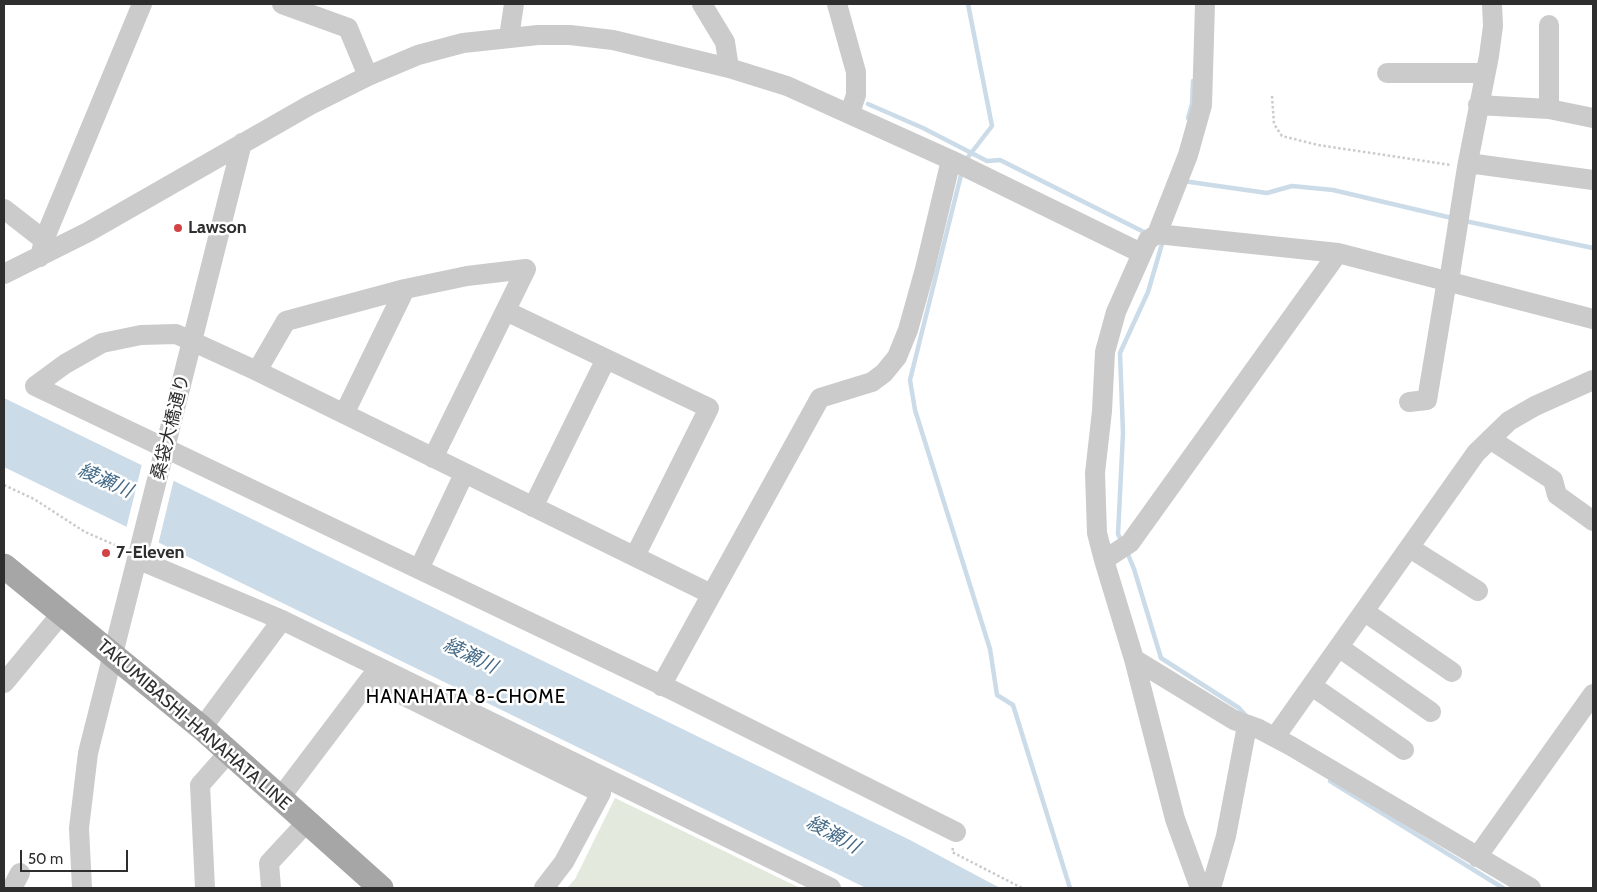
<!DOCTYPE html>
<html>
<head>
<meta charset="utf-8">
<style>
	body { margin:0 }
	#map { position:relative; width:1597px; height:892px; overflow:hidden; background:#fff; font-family:Cabin,sans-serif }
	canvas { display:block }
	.frame { position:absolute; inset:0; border:5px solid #2e2e2e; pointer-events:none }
	.scale { position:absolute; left:20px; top:850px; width:108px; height:22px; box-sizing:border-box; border:2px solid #2e2e2e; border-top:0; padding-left:6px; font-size:15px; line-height:18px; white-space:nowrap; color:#2e2e2e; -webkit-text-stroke:4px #fff; paint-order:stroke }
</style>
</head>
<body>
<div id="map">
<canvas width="1597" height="892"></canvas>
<div class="frame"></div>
<div class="scale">50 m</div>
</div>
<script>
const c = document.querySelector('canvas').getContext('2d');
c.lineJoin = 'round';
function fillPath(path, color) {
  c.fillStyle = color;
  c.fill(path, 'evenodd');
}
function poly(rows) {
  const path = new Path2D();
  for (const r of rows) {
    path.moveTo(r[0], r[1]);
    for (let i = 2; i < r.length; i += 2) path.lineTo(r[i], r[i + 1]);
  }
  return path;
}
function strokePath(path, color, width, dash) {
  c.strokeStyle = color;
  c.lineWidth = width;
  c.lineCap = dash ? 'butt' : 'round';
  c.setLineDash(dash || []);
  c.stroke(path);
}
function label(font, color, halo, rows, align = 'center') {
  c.font = font + ' Cabin,"Noto Sans JP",sans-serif';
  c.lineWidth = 5;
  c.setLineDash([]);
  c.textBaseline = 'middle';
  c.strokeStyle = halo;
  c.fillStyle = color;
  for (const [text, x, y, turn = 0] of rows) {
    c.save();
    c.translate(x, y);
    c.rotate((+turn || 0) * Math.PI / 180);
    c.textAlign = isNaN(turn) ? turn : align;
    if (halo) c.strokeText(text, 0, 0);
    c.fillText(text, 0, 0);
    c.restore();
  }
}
const green = poly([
	[615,798,800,888,567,888,575,879]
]);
const water = poly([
	[4,398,910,840,1000,888,866,888,4,467]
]);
const pier = poly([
	[142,464,174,479,158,545,126,529]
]);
const stream = poly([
	[868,104,923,128,987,161,1000,160,1148,234],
	[1188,118,1192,104,1193,81],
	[965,161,992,126,968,4],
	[962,171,910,380,915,410,990,649,997,695,1013,705,1070,888],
	[1183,181,1267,193,1292,186,1333,190,1452,218],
	[1465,221,1593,248],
	[1122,542,1118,534,1123,433,1120,353,1148,292,1162,244,1158,241],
	[1127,552,1134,569,1161,658,1239,708,1246,716],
	[1330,781,1503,888]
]);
const path = poly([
	[1272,96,1274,124,1282,136,1318,145,1451,165],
	[4,485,34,499,85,532,124,549],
	[953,848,952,852,1022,888]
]);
const minor = poly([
	[282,4,348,28,368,76],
	[702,4,725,42,729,68],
	[837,4,856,72,856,95,850,113],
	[509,37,514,4],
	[1387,73,1485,73],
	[1478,105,1549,109,1593,118],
	[1549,109,1549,25],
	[1468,163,1593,180],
	[4,209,44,240],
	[1157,234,1338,253,1593,319],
	[40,257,44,240,142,4],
	[4,274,88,232,310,105,368,76,418,55,463,43,538,35,570,35,613,40,729,68,787,86,951,160,1141,253],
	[1449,281,1467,167,1489,56,1493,26,1492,4],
	[506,311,709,408,635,556],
	[257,371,286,321,405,289,467,276,526,269],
	[1409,402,1427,400,1447,280],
	[344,414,405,289],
	[1490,439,1553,480,1557,495,1593,521],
	[433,458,526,269],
	[533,507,606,359],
	[1410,548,1478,591],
	[137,559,282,620,831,888],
	[1104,560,1130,543,1338,253],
	[419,569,464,474],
	[711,594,257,371,176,334,141,335,102,343,65,364,35,386,674,691,956,832],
	[1365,612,1452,672],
	[1340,648,1431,712],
	[1134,659,1234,720,1259,729,1291,746,1531,888],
	[4,683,62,613],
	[661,686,820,398,872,382,884,373,897,357,908,330,925,269,951,160],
	[1312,686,1404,750],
	[202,728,282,620],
	[1275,737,1476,453,1509,421,1535,406,1593,380],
	[280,798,370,679,601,793,564,862,544,888],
	[1477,857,1593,694],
	[12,888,20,873],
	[82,888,79,828,88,753,242,143],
	[205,888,200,785,229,752],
	[271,888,269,863,307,822],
	[1200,888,1175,819,1134,659,1104,560,1097,533,1095,473,1102,411,1105,352,1116,312,1148,240,1157,234,1188,155,1202,105,1205,4],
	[1211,888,1226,836,1247,726]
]);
const major = poly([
	[4,566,202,728,381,888]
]);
const markers = [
	[178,228,5,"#d34245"],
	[106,553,5,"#d34245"]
];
const poiNames = [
	["Lawson",188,228],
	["7-Eleven",116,553]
];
const streetNames = [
	["桑袋大橋通り",171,427,-76],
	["TAKUMIBASHI-HANAHATA LINE",194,725,41]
];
const waterNames = [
	["綾瀬川",105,481,24],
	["綾瀬川",470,656,26],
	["綾瀬川",833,835,29]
];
const neighbourhoodNames = [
	["HANAHATA 8-CHOME",466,697]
];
fillPath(green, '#e3eadd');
fillPath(water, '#cbdbe8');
fillPath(pier, '#fff');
strokePath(stream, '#cbdbe8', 4.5);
strokePath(path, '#cbcbcb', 2.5, [2.5, 2.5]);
strokePath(minor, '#cbcbcb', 20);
strokePath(major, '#a6a6a6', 25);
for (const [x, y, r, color] of markers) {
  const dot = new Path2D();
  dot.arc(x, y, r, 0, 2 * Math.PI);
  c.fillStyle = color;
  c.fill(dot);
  strokePath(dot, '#fff', 2);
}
label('bold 18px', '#2e2e2e', '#fff', poiNames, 'left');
label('18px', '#2e2e2e', '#fff', streetNames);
label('italic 19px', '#446a87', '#fff', waterNames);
c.letterSpacing = '1px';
label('19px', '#000', '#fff', neighbourhoodNames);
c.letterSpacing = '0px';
</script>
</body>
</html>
